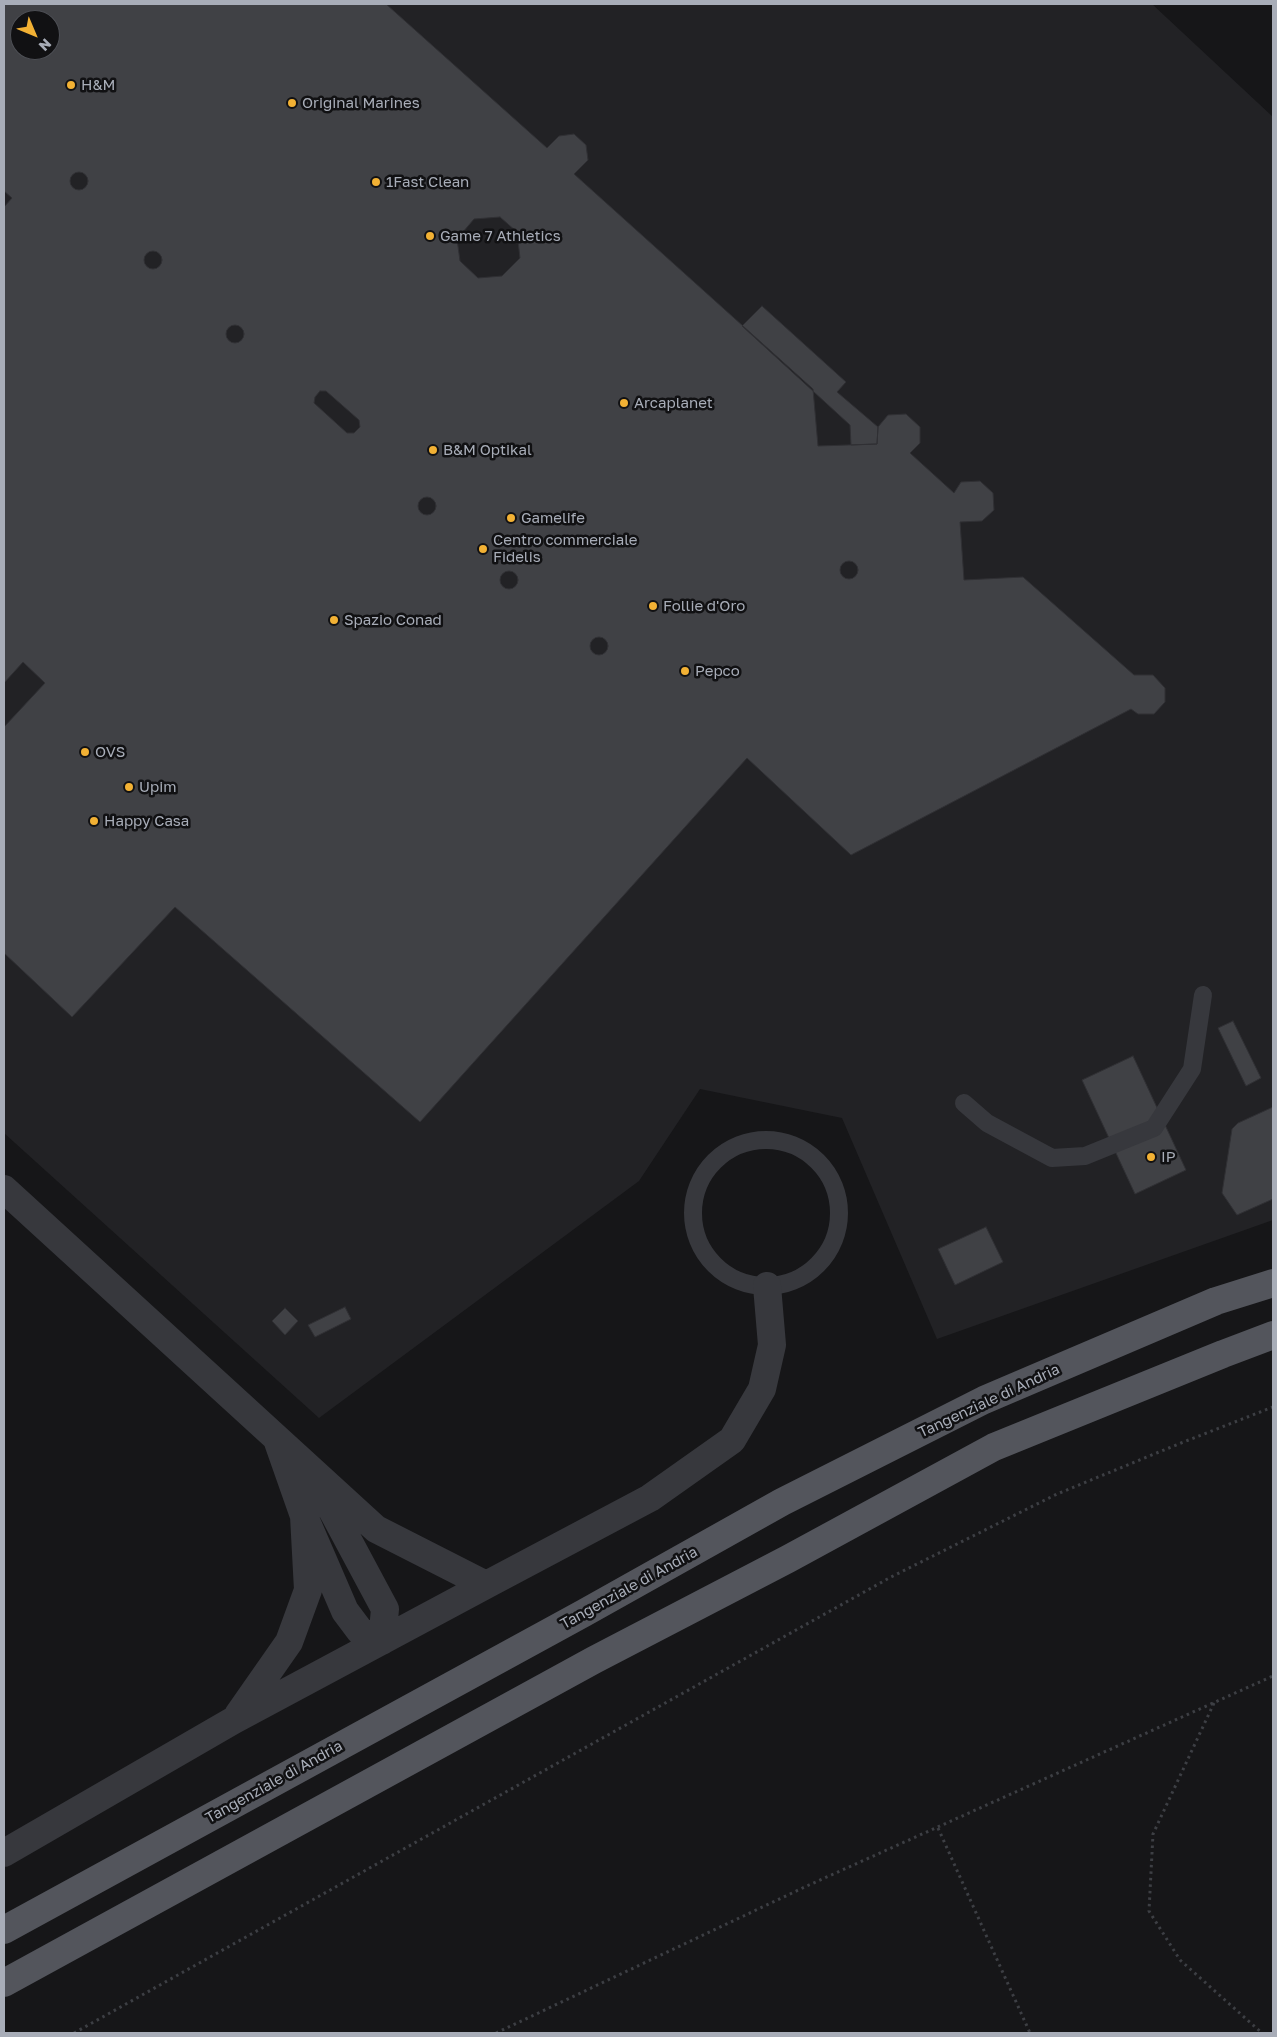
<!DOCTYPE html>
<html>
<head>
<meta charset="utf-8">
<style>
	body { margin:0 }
	#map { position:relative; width:1277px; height:2037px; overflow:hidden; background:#161618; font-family:"Golos Text",sans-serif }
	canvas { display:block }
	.frame { position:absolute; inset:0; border:5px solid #a8adb8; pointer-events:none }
	.north { position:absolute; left:10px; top:10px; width:50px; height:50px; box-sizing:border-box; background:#111113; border:1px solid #4d4f55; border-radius:50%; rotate:135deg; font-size:14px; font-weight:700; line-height:20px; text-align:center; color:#a8adb8 }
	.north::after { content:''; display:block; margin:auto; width:18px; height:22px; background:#f2b134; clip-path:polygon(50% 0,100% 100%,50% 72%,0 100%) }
</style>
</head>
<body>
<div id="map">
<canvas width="1277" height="2037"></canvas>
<div class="frame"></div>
<div class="north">N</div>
</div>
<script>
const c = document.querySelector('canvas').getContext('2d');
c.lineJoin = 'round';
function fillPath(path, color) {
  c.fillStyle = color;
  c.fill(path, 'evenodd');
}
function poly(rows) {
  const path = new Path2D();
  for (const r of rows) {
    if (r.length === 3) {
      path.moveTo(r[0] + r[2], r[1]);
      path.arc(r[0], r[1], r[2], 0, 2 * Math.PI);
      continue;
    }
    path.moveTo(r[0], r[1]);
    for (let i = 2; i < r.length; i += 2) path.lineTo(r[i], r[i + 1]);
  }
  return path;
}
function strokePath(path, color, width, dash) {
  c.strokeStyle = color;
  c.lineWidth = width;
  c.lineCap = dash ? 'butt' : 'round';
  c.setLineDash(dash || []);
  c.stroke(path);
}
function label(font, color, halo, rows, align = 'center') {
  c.font = font + ' "Golos Text",sans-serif';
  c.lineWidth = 5;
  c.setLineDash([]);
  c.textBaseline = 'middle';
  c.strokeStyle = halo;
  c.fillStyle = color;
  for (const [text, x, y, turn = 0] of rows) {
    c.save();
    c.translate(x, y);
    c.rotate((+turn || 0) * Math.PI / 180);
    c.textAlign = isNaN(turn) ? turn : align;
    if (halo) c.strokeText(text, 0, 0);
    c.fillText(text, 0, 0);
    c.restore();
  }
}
const built = poly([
	[4,4,1152,4,1273,117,1273,1220,937,1339,842,1118,700,1089,639,1181,319,1418,4,1133],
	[20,20,50,20,50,50,20,50]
]);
const building = poly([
	[4,4,386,4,547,148,559,136,574,134,586,145,588,160,574,174,813,389,818,446,877,444,878,427,888,415,906,414,920,427,920,443,910,453,954,493,961,482,980,481,993,493,994,510,982,521,960,522,964,580,1023,577,1134,675,1153,675,1165,688,1165,702,1154,714,1138,714,1131,709,851,855,747,758,420,1122,175,907,72,1017,4,953,4,727,45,683,23,662,4,683,4,207,12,198,4,191,4,4],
	[20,20,50,20,50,50,20,50,20,20],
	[79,181,9],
	[500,217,517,232,520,258,502,276,478,278,460,261,457,239,474,219,500,217],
	[153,260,9],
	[762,306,846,382,837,392,878,427,877,444,851,445,850,425,742,326,762,306],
	[235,334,9],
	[320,391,326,391,359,420,360,427,354,433,347,433,314,403,315,397,320,391],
	[427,506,9],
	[849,570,9],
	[509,580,9],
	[599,646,9],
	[1233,1021,1261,1078,1246,1086,1218,1028,1233,1021],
	[1133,1056,1186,1170,1135,1194,1082,1080,1133,1056],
	[1273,1107,1273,1199,1237,1215,1222,1193,1232,1129,1238,1123,1273,1107],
	[986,1227,1003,1262,955,1285,938,1249,986,1227],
	[345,1307,351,1319,315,1337,308,1325,345,1307],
	[285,1308,298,1321,285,1335,272,1321,285,1308]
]);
const path = poly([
	[1214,1703,1153,1834,1149,1911,1180,1960,1262,2033],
	[938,1828,1030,2033],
	[74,2033,891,1577,1057,1494,1181,1443,1273,1407],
	[496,2033,809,1885,1273,1676]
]);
const lane = poly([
	[964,1103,987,1123,1052,1158,1085,1156,1154,1128,1192,1069,1203,995],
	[766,1213,73]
]);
const street = poly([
	[4,1189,376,1529,486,1585,650,1498,732,1440,762,1389,772,1345,767,1286],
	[304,1516,345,1611,360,1631,382,1641,385,1609,332,1510,316,1489],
	[238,1715,289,1642,308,1590,304,1516,278,1442],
	[4,1853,234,1720,486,1585]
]);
const primary = poly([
	[4,1930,584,1613,782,1502,984,1400,1216,1301,1273,1283],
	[4,1983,594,1660,788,1559,994,1447,1223,1354,1273,1335]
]);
const markers = [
	[71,85,5,"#f2b134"],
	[292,103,5,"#f2b134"],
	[376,182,5,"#f2b134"],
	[430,236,5,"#f2b134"],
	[624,403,5,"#f2b134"],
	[433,450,5,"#f2b134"],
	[511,518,5,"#f2b134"],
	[483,549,5,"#f2b134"],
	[653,606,5,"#f2b134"],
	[334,620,5,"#f2b134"],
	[685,671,5,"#f2b134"],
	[85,752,5,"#f2b134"],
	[129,787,5,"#f2b134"],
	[94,821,5,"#f2b134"],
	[1151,1157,5,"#f2b134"]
];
const poiNames = [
	["H&M",81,85],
	["Original Marines",302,103],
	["1Fast Clean",386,182],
	["Game 7 Athletics",440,236],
	["Arcaplanet",634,403],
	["B&M Optikal",443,450],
	["Gamelife",521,518],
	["Centro commerciale",493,540],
	["Fidelis",493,557],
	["Follie d'Oro",663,606],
	["Spazio Conad",344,620],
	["Pepco",695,671],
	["OVS",95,752],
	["Upim",139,787],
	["Happy Casa",104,821],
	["IP",1161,1157]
];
const streetNames = [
	["Tangenziale di Andria",989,1401,-25],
	["Tangenziale di Andria",629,1588,-29],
	["Tangenziale di Andria",274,1782,-29]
];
fillPath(built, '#222225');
fillPath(building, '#404145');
strokePath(building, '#303034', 1);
strokePath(path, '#3d3f44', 3, [2.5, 4]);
strokePath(lane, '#37383d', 18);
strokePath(street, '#37383d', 28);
strokePath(primary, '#53555c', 28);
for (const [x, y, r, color] of markers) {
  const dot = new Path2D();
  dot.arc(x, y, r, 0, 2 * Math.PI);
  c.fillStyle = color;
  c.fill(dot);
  strokePath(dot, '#111113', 2);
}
label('15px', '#a8adb8', '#111113', poiNames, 'left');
label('15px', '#a8adb8', '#111113', streetNames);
</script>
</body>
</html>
